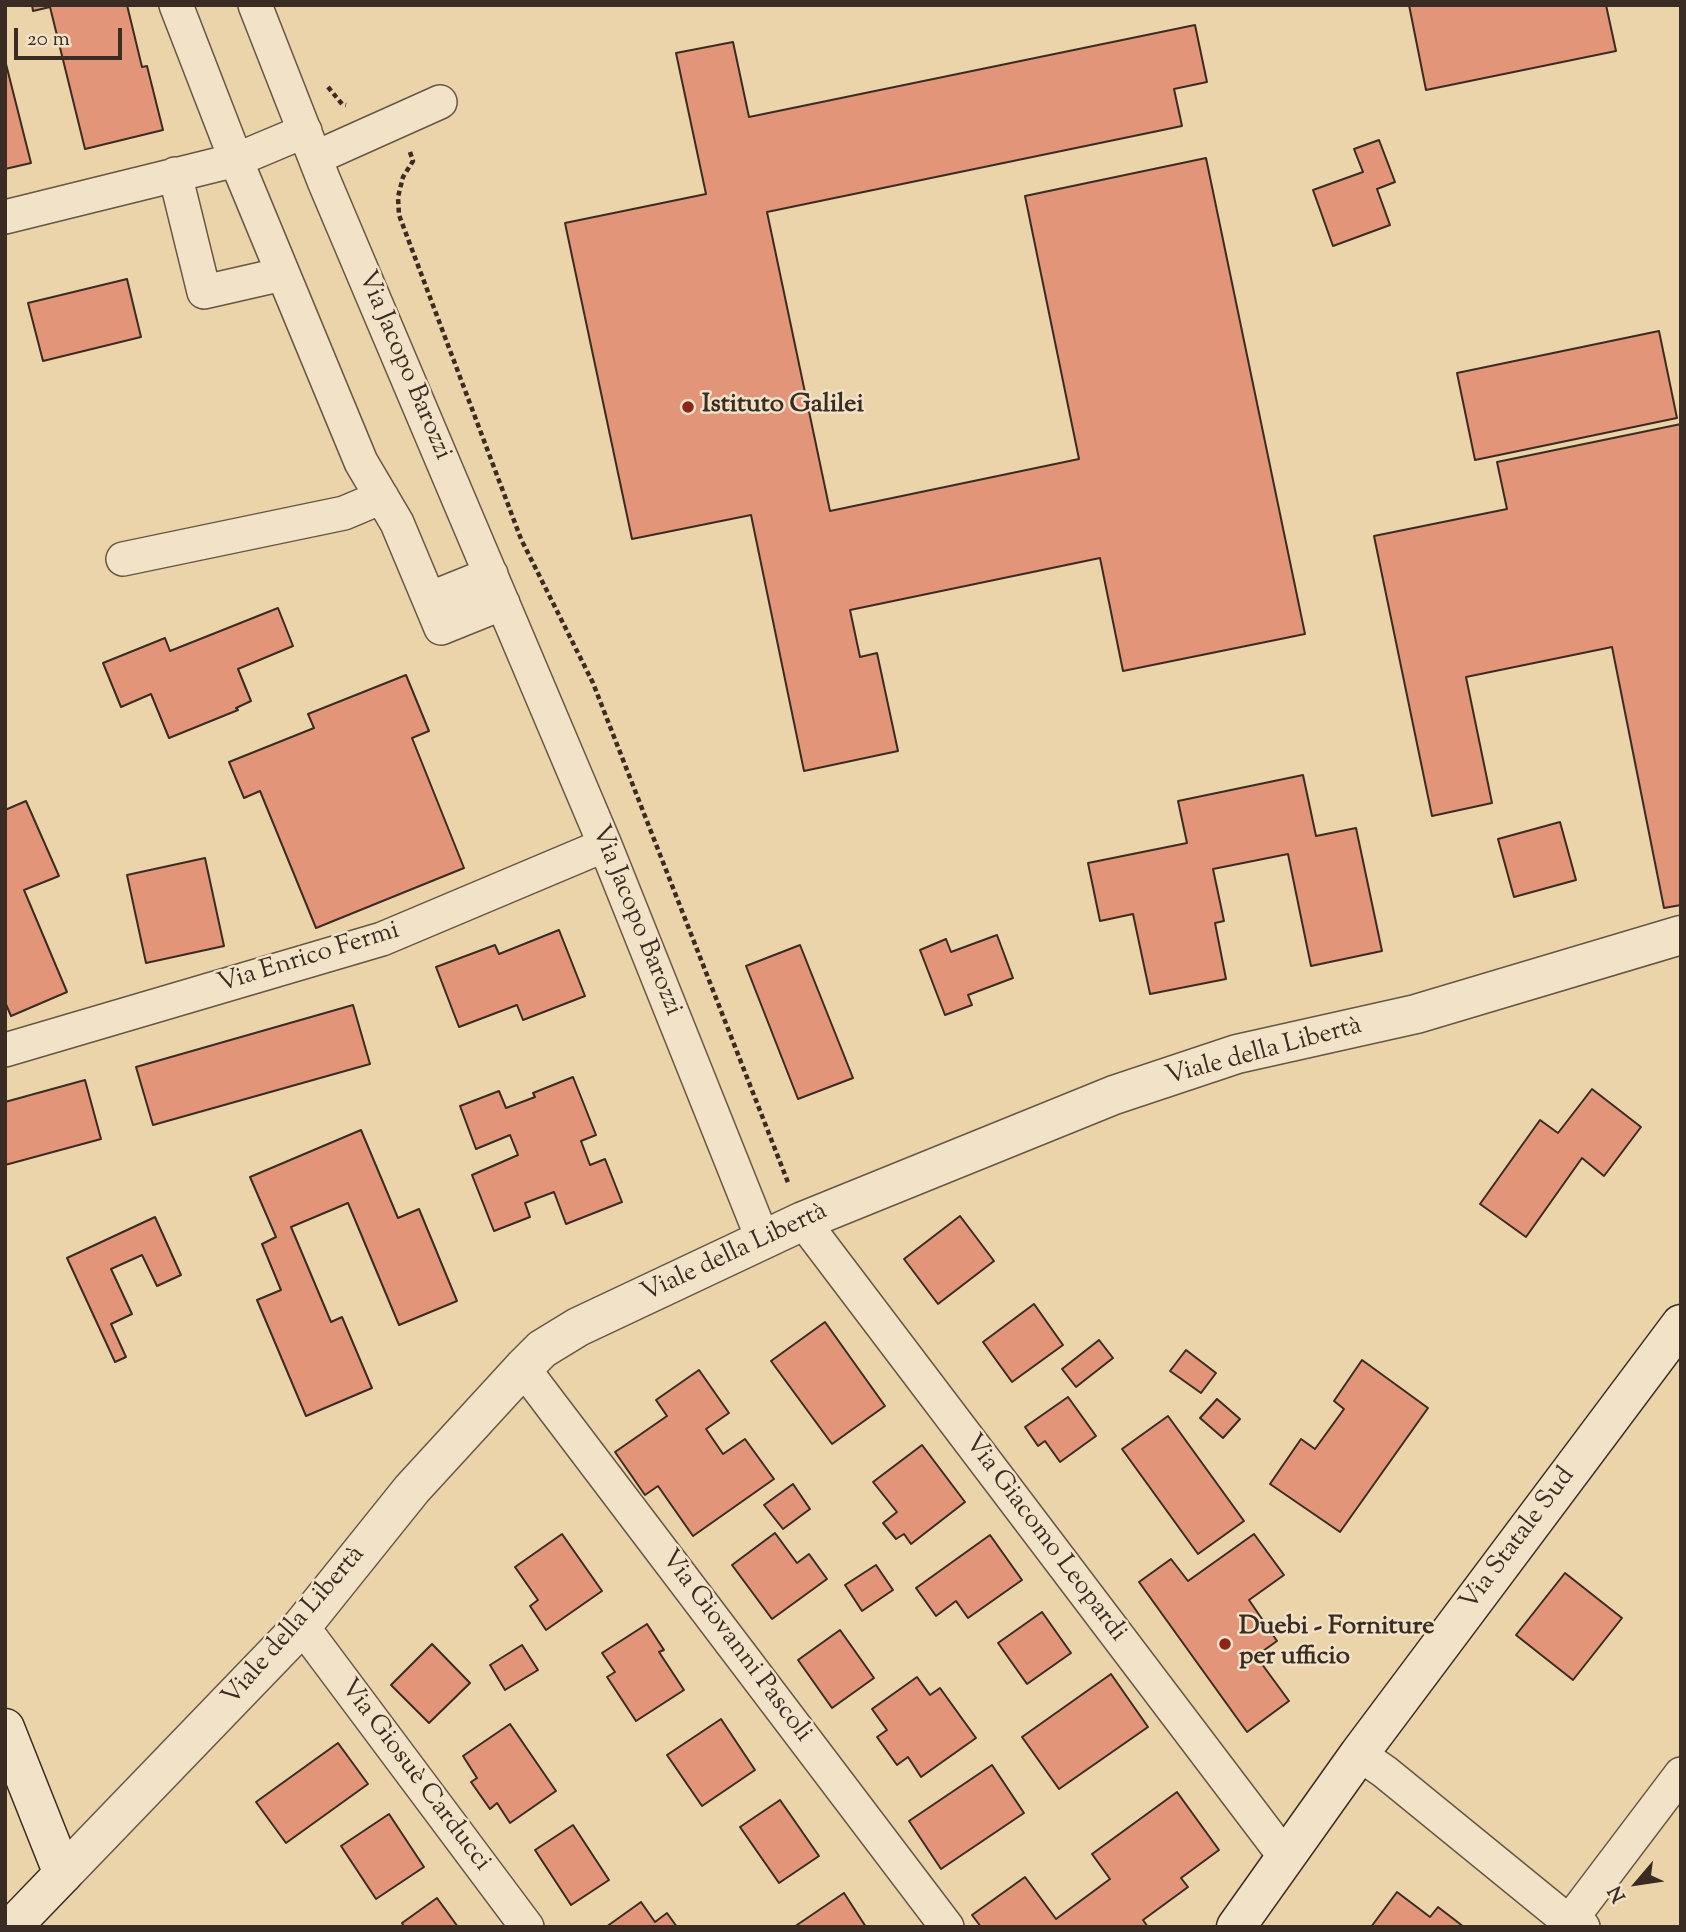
<!DOCTYPE html>
<html>
<head>
<meta charset="utf-8">
<style>
	body { margin:0 }
	#map { position:relative; width:1686px; height:1932px; overflow:hidden; background:#ebd3aa; font-family:"Sorts Mill Goudy",serif }
	canvas { display:block }
	.frame { position:absolute; inset:0; border:7px solid #3a2c22; pointer-events:none }
	.north { position:absolute; left:1602px; top:1848px; width:70px; height:70px; -webkit-text-stroke:5px #f2e2c8; paint-order:stroke; rotate:241deg; font-size:19px; font-weight:700; line-height:28px; text-align:center; color:#3a2c22 }
	.north::after { content:''; display:block; margin:auto; width:24px; height:32px; background:#3a2c22; clip-path:polygon(50% 0,100% 100%,50% 72%,0 100%) }
	.scale { position:absolute; left:14px; top:28px; width:108px; height:32px; box-sizing:border-box; border:4px solid #3a2c22; border-top:0; padding-left:9px; font-size:21px; line-height:24px; white-space:nowrap; color:#3a2c22; -webkit-text-stroke:5px #f2e2c8; paint-order:stroke }
</style>
</head>
<body>
<div id="map">
<canvas width="1686" height="1932"></canvas>
<div class="frame"></div>
<div class="north">N</div>
<div class="scale">20 m</div>
</div>
<script>
const c = document.querySelector('canvas').getContext('2d');
c.lineJoin = 'round';
function fillPath(path, color) {
  c.fillStyle = color;
  c.fill(path, 'evenodd');
}
function poly(rows) {
  const path = new Path2D();
  for (const r of rows) {
    path.moveTo(r[0], r[1]);
    for (let i = 2; i < r.length; i += 2) path.lineTo(r[i], r[i + 1]);
  }
  return path;
}
function strokePath(path, color, width, dash) {
  c.strokeStyle = color;
  c.lineWidth = width;
  c.lineCap = dash ? 'butt' : 'round';
  c.setLineDash(dash || []);
  c.stroke(path);
}
function label(font, color, halo, rows, align = 'center') {
  c.font = font + ' "Sorts Mill Goudy",serif';
  c.lineWidth = 5;
  c.setLineDash([]);
  c.textBaseline = 'middle';
  c.strokeStyle = halo;
  c.fillStyle = color;
  for (const [text, x, y, turn = 0] of rows) {
    c.save();
    c.translate(x, y);
    c.rotate((+turn || 0) * Math.PI / 180);
    c.textAlign = isNaN(turn) ? turn : align;
    if (halo) c.strokeText(text, 0, 0);
    c.fillText(text, 0, 0);
    c.restore();
  }
}
const building = poly([
	[32,5,127,5,142,67,147,66,163,130,85,149,50,7,33,11,32,5],
	[1409,5,1606,5,1616,51,1426,90,1409,5],
	[1195,25,1207,82,1174,89,1182,126,767,212,830,511,1079,459,1025,196,1206,158,1305,634,1123,671,1100,558,850,610,860,657,877,653,898,751,804,771,751,515,632,539,565,223,706,194,676,53,733,42,749,117,1195,25],
	[6,64,31,163,5,169,5,65,6,64],
	[1379,140,1395,182,1377,189,1390,225,1333,246,1313,190,1363,172,1354,149,1379,140],
	[127,279,141,337,43,361,28,303,127,279],
	[1659,331,1677,418,1475,460,1457,373,1659,331],
	[1681,424,1681,905,1664,908,1612,647,1466,677,1492,803,1432,816,1374,536,1507,509,1497,462,1681,424],
	[278,608,293,646,238,669,251,701,236,708,238,710,169,738,151,694,121,707,103,663,165,638,170,651,278,608],
	[406,675,429,731,412,738,464,868,316,928,260,791,244,798,229,762,314,728,308,714,406,675],
	[1303,775,1316,836,1356,828,1382,951,1311,966,1288,854,1213,869,1224,921,1215,923,1226,979,1150,994,1133,914,1100,921,1088,863,1187,843,1178,801,1303,775],
	[26,801,59,876,24,890,67,992,11,1016,5,1002,5,810,26,801],
	[1560,822,1576,880,1514,897,1498,839,1560,822],
	[205,858,224,946,146,963,127,875,205,858],
	[559,930,585,996,523,1020,517,1005,459,1027,436,967,495,945,499,954,559,930],
	[997,935,1013,978,968,995,972,1005,945,1015,920,950,946,939,951,952,997,935],
	[800,945,853,1078,798,1099,746,966,800,945],
	[353,1005,370,1064,153,1125,136,1067,353,1005],
	[573,1077,596,1135,581,1141,590,1165,605,1159,622,1202,566,1224,554,1192,525,1203,530,1217,494,1231,472,1175,518,1155,510,1135,476,1149,460,1106,499,1091,506,1108,535,1097,533,1093,573,1077],
	[85,1080,101,1139,5,1165,5,1102,85,1080],
	[1592,1089,1641,1127,1604,1176,1582,1158,1526,1237,1480,1204,1540,1120,1558,1133,1592,1089],
	[361,1130,398,1218,419,1209,457,1301,399,1325,348,1203,291,1227,331,1322,342,1317,372,1388,306,1416,257,1300,281,1290,262,1244,276,1237,250,1177,361,1130],
	[960,1216,994,1261,938,1304,904,1259,960,1216],
	[155,1217,181,1275,157,1286,142,1255,111,1269,132,1314,111,1324,126,1357,115,1362,67,1258,155,1217],
	[1034,1304,1063,1345,1012,1382,983,1342,1034,1304],
	[825,1322,885,1406,832,1444,771,1361,825,1322],
	[1099,1340,1113,1358,1076,1387,1062,1369,1099,1340],
	[1186,1350,1216,1373,1201,1393,1170,1371,1186,1350],
	[1362,1360,1428,1408,1340,1532,1270,1484,1301,1439,1315,1449,1344,1409,1334,1401,1362,1360],
	[699,1370,729,1413,706,1429,723,1454,745,1439,774,1479,693,1536,658,1486,645,1495,615,1452,667,1416,656,1400,699,1370],
	[1068,1397,1096,1436,1060,1462,1045,1441,1038,1446,1025,1427,1068,1397],
	[1217,1399,1240,1419,1223,1438,1200,1418,1217,1399],
	[1168,1416,1244,1521,1198,1554,1122,1449,1168,1416],
	[922,1445,965,1502,911,1544,904,1534,896,1539,883,1523,897,1512,873,1482,922,1445],
	[793,1484,810,1509,783,1529,764,1505,793,1484],
	[775,1533,797,1563,809,1554,827,1579,772,1619,732,1565,775,1533],
	[562,1534,602,1591,546,1630,530,1606,538,1600,515,1567,562,1534],
	[1254,1534,1284,1575,1249,1600,1277,1641,1256,1656,1289,1701,1247,1732,1139,1582,1171,1559,1188,1581,1254,1534],
	[990,1535,1022,1580,968,1618,956,1601,936,1616,916,1588,990,1535],
	[876,1565,893,1590,862,1611,845,1585,876,1565],
	[1565,1573,1622,1618,1573,1680,1516,1635,1565,1573],
	[1042,1612,1071,1653,1027,1684,998,1643,1042,1612],
	[647,1624,664,1650,659,1652,684,1690,636,1721,607,1677,615,1672,602,1653,647,1624],
	[840,1630,874,1678,832,1708,798,1660,840,1630],
	[432,1644,470,1683,429,1723,391,1685,432,1644],
	[522,1645,538,1670,505,1690,490,1665,522,1645],
	[1111,1674,1148,1727,1059,1789,1022,1737,1111,1674],
	[917,1677,930,1695,940,1688,976,1738,921,1777,908,1757,897,1765,877,1737,887,1730,872,1709,917,1677],
	[721,1719,755,1770,702,1806,667,1755,721,1719],
	[510,1724,556,1791,510,1823,497,1803,490,1809,471,1782,477,1778,463,1756,510,1724],
	[338,1743,368,1784,286,1843,256,1802,338,1743],
	[992,1765,1024,1813,941,1869,909,1821,992,1765],
	[1177,1792,1219,1850,1181,1878,1188,1887,1143,1920,1148,1927,981,1927,972,1915,1025,1877,1056,1919,1110,1879,1092,1854,1177,1792],
	[780,1800,819,1856,779,1883,740,1827,780,1800],
	[389,1814,424,1867,376,1899,341,1846,389,1814],
	[573,1825,609,1880,571,1905,535,1850,573,1825],
	[1397,1892,1430,1917,1438,1907,1464,1927,1371,1927,1397,1892],
	[844,1893,866,1927,794,1927,844,1893],
	[437,1898,458,1927,404,1927,402,1923,437,1898],
	[641,1902,655,1922,667,1913,677,1927,606,1927,641,1902]
]);
const path = poly([
	[328,87,342,104,346,105],
	[410,152,413,161,403,177,398,197,399,215,521,539,593,683,789,1185]
]);
const minor = poly([
	[255,5,324,181,605,845,763,1240],
	[305,131,236,160,361,462,397,523,441,628,503,603],
	[315,158,440,102],
	[175,174,204,292,283,274],
	[5,217,236,160,176,5],
	[123,559,344,513,382,497],
	[429,599,491,574],
	[5,1050,382,939,605,845],
	[803,1221,1286,1858],
	[523,1368,947,1927],
	[302,1626,527,1927],
	[1359,1754,1385,1772,1569,1922,1583,1927],
	[1569,1922,1681,1774]
]);
const tertiary = poly([
	[63,1874,302,1626,412,1489,523,1368,542,1349,578,1327,803,1221,1114,1095,1237,1054,1416,1014,1681,935]
]);
const secondary = poly([
	[5,1728,63,1874,12,1927],
	[1236,1927,1359,1754,1681,1324]
]);
const markers = [
	[688,407,7,"#8f2418"],
	[1225,1644,7,"#8f2418"]
];
const streetNames = [
	["Via Jacopo Barozzi",403,366,67],
	["Via Jacopo Barozzi",635,921,68],
	["Via Enrico Fermi",309,959,-17],
	["Viale della Libertà",1264,1053,-15],
	["Viale della Libertà",735,1254,-25],
	["Via Giacomo Leopardi",1044,1539,53],
	["Via Statale Sud",1519,1540,-53],
	["Viale della Libertà",295,1627,-49],
	["Via Giovanni Pascoli",735,1647,53],
	["Via Giosuè Carducci",414,1776,53]
];
const poiNames = [
	["Istituto Galilei",702,407],
	["Duebi - Forniture",1239,1629],
	["per ufficio",1239,1659]
];
fillPath(building, '#e29578');
strokePath(building, '#3a2c22', 2);
strokePath(minor, '#665644', 36);
strokePath(tertiary, '#665644', 41);
strokePath(secondary, '#3a2c22', 41);
strokePath(path, '#3a2c22', 4.5, [5, 3.5]);
strokePath(minor, '#f2e2c8', 33);
strokePath(tertiary, '#f2e2c8', 38);
strokePath(secondary, '#f2e2c8', 38);
for (const [x, y, r, color] of markers) {
  const dot = new Path2D();
  dot.arc(x, y, r, 0, 2 * Math.PI);
  c.fillStyle = color;
  c.fill(dot);
  strokePath(dot, '#f2e2c8', 2.5);
}
label('26px', '#3a2c22', '#f2e2c8', streetNames);
label('bold 26px', '#3a2c22', '#f2e2c8', poiNames, 'left');
</script>
</body>
</html>
